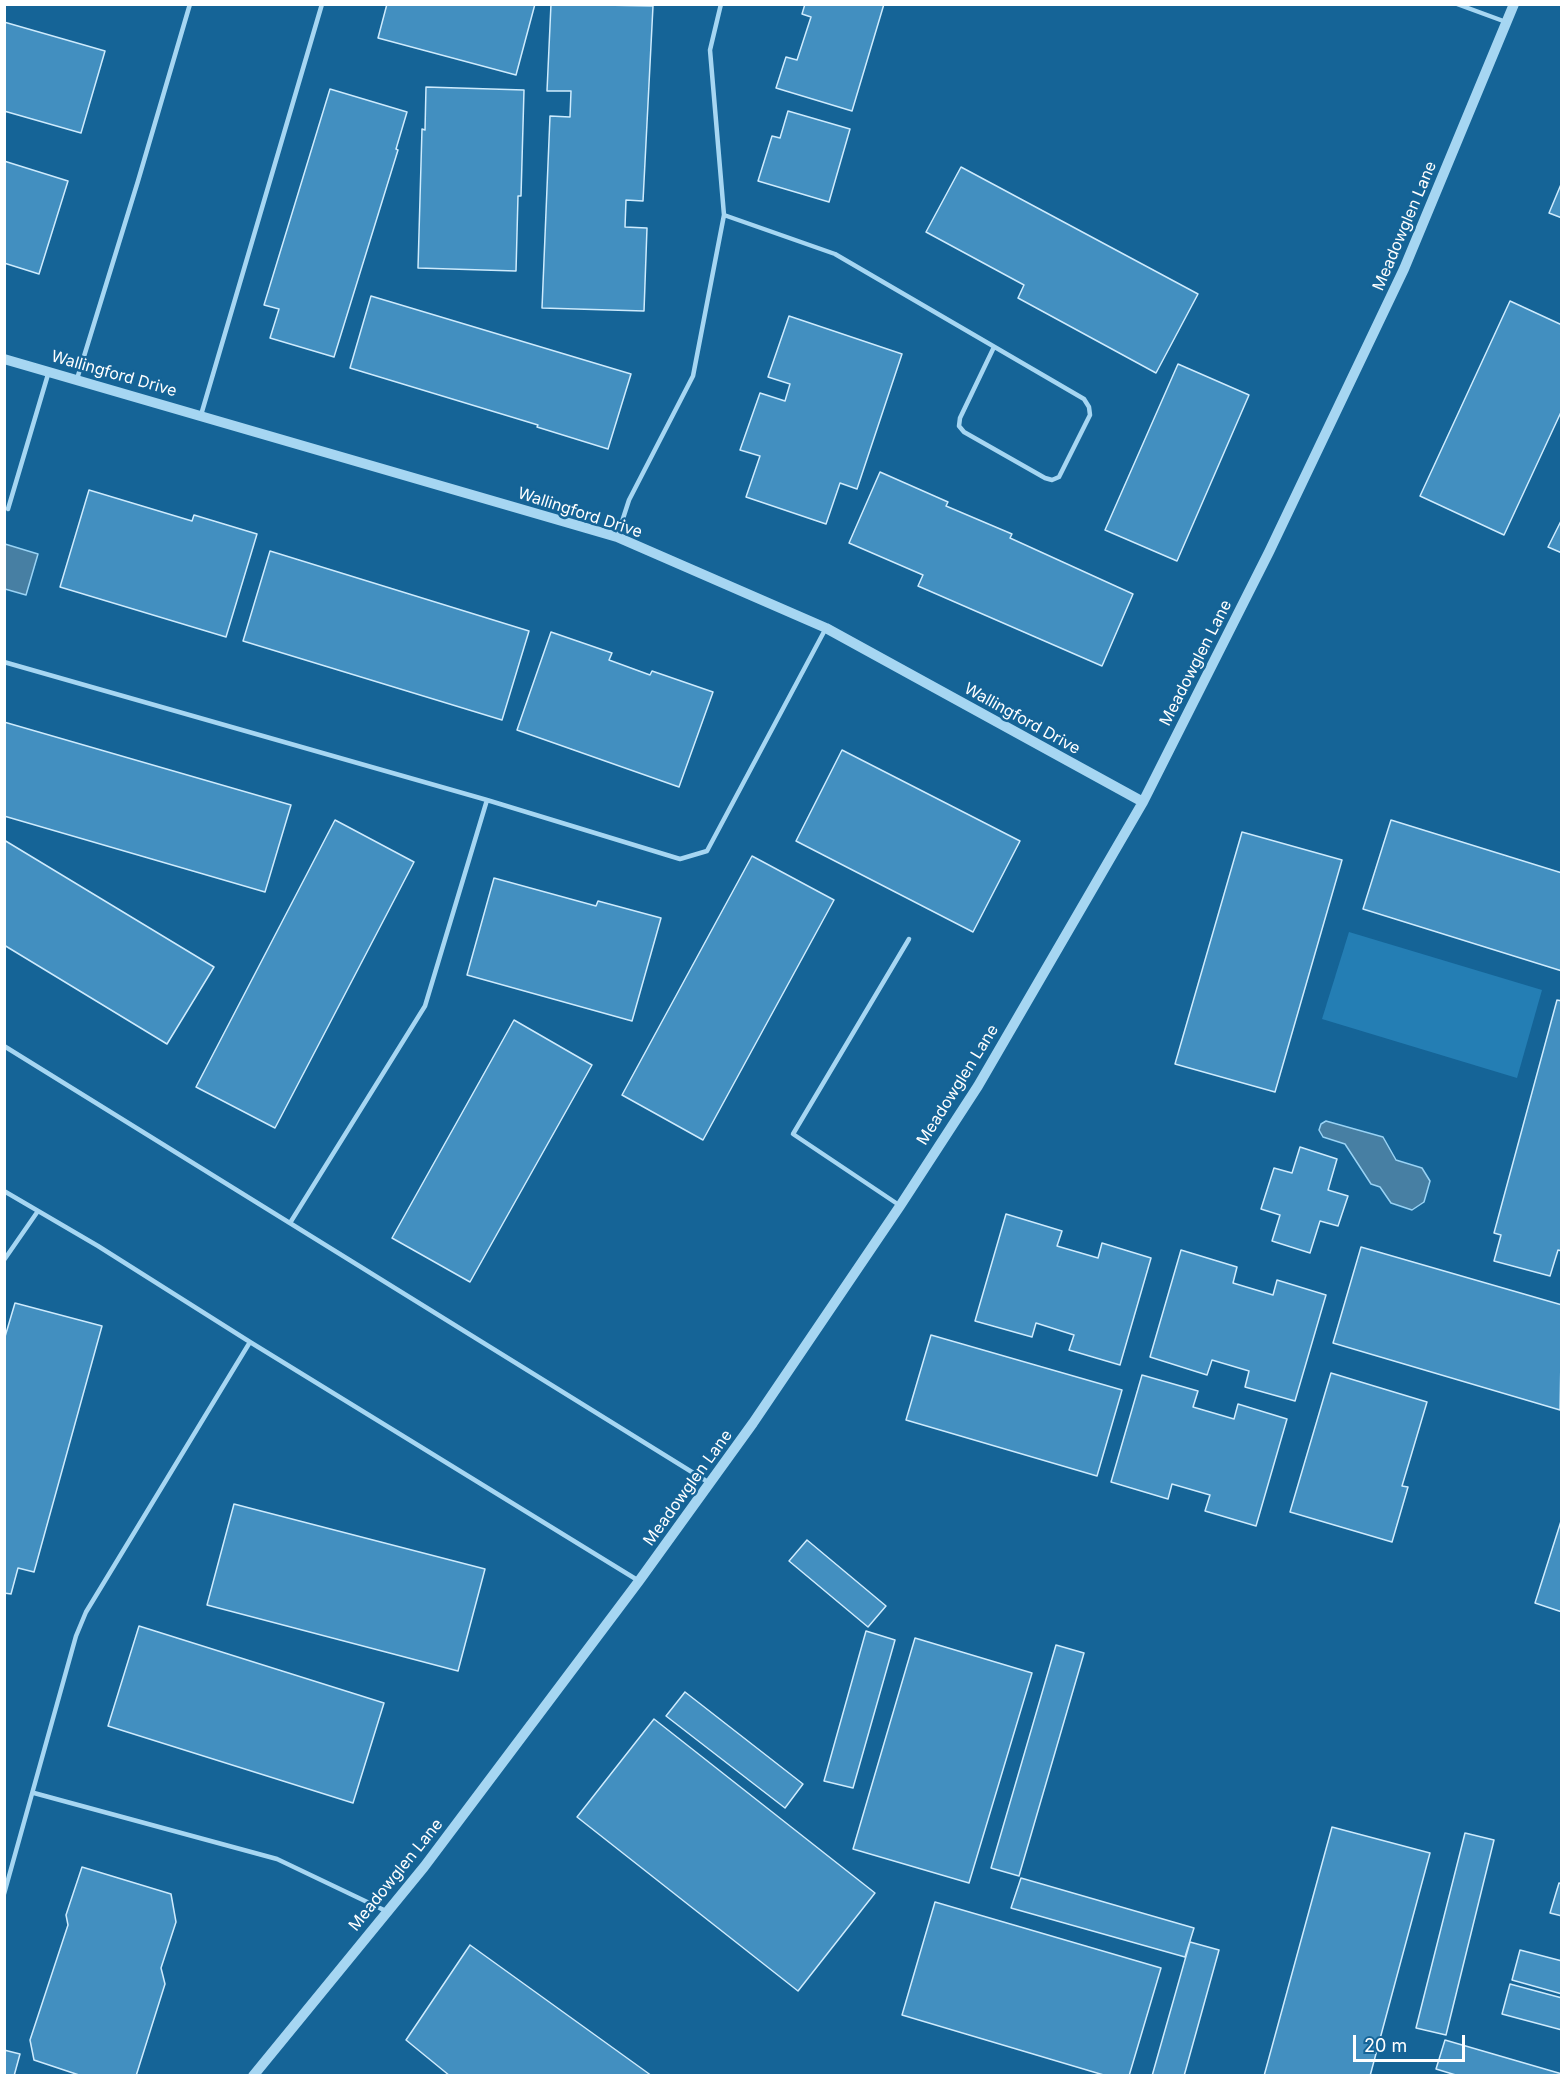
<!DOCTYPE html>
<html>
<head>
<meta charset="utf-8">
<style>
	body { margin:0 }
	#map { position:relative; width:1566px; height:2080px; overflow:hidden; background:#156497; font-family:Inter,sans-serif }
	canvas { display:block }
	.frame { position:absolute; inset:0; border:6px solid #fff; pointer-events:none }
	.scale { position:absolute; left:1353px; top:2035px; width:112px; height:27px; box-sizing:border-box; border:3px solid #fff; border-top:0; padding-left:8px; font-size:18px; line-height:21px; white-space:nowrap; color:#fff; -webkit-text-stroke:4px #156497; paint-order:stroke }
</style>
</head>
<body>
<div id="map">
<canvas width="1566" height="2080"></canvas>
<div class="frame"></div>
<div class="scale">20 m</div>
</div>
<script>
const c = document.querySelector('canvas').getContext('2d');
c.lineJoin = 'round';
function fillPath(path, color) {
  c.fillStyle = color;
  c.fill(path, 'evenodd');
}
function poly(rows) {
  const path = new Path2D();
  for (const r of rows) {
    path.moveTo(r[0], r[1]);
    for (let i = 2; i < r.length; i += 2) path.lineTo(r[i], r[i + 1]);
  }
  return path;
}
function strokePath(path, color, width, dash) {
  c.strokeStyle = color;
  c.lineWidth = width;
  c.lineCap = dash ? 'butt' : 'round';
  c.setLineDash(dash || []);
  c.stroke(path);
}
function label(font, color, halo, rows, align = 'center') {
  c.font = font + ' Inter,sans-serif';
  c.lineWidth = 5;
  c.setLineDash([]);
  c.textBaseline = 'middle';
  c.strokeStyle = halo;
  c.fillStyle = color;
  for (const [text, x, y, turn = 0] of rows) {
    c.save();
    c.translate(x, y);
    c.rotate((+turn || 0) * Math.PI / 180);
    c.textAlign = isNaN(turn) ? turn : align;
    if (halo) c.strokeText(text, 0, 0);
    c.fillText(text, 0, 0);
    c.restore();
  }
}
const green = poly([
	[1349,932,1542,990,1517,1078,1322,1019]
]);
const water = poly([
	[5,544,38,554,26,595,5,589,5,544],
	[1326,1121,1383,1137,1396,1160,1422,1168,1430,1181,1424,1202,1412,1210,1391,1203,1380,1187,1371,1184,1345,1144,1323,1137,1319,1130,1321,1124,1326,1121]
]);
const building = poly([
	[387,4,535,4,516,75,378,38,387,4],
	[551,4,653,6,643,201,626,200,625,227,647,228,644,311,542,308,550,116,570,117,571,91,547,91,551,4],
	[805,4,884,4,852,111,776,88,786,57,797,60,811,17,802,14,805,4],
	[4,22,105,51,81,133,4,111,4,22],
	[426,87,524,90,521,196,518,196,516,271,418,268,422,129,425,130,426,87],
	[330,89,407,112,396,149,398,150,334,357,270,338,279,309,264,305,330,89],
	[788,111,850,129,829,202,758,181,772,136,780,138,788,111],
	[4,161,68,181,39,274,4,263,4,161],
	[961,167,1198,294,1156,373,1018,298,1024,285,926,232,961,167],
	[1562,182,1562,218,1549,213,1562,182],
	[371,296,631,374,608,449,537,427,538,425,350,368,371,296],
	[1510,301,1562,325,1562,410,1504,535,1420,496,1510,301],
	[789,316,902,354,857,489,840,483,826,524,746,497,760,456,740,450,760,393,785,401,790,384,768,377,789,316],
	[1178,364,1249,395,1177,561,1105,530,1178,364],
	[880,472,948,502,946,506,1012,534,1010,538,1133,594,1102,666,918,586,923,575,849,543,880,472],
	[89,490,192,521,194,515,257,534,226,637,60,587,89,490],
	[1562,519,1562,553,1548,547,1562,519],
	[270,551,529,631,502,720,243,641,270,551],
	[551,632,612,653,609,660,650,675,652,671,713,692,679,787,517,730,551,632],
	[4,722,291,805,265,892,4,816,4,722],
	[842,750,1020,841,973,932,796,841,842,750],
	[335,820,414,862,275,1128,196,1087,335,820],
	[1391,820,1562,873,1562,971,1363,909,1391,820],
	[1242,832,1342,860,1275,1092,1175,1064,1242,832],
	[4,840,214,967,167,1044,4,945,4,840],
	[752,856,834,900,703,1140,622,1095,752,856],
	[494,878,596,906,598,901,661,918,632,1021,467,975,494,878],
	[1557,1000,1562,1001,1562,1251,1558,1250,1550,1276,1494,1261,1501,1235,1494,1233,1557,1000],
	[514,1020,592,1065,470,1282,392,1238,514,1020],
	[1300,1147,1337,1159,1328,1190,1348,1196,1338,1226,1320,1221,1310,1253,1272,1241,1280,1215,1261,1209,1274,1168,1292,1173,1300,1147],
	[1006,1214,1062,1231,1057,1246,1098,1258,1102,1243,1151,1258,1120,1365,1069,1350,1074,1335,1036,1323,1032,1337,975,1321,1006,1214],
	[1361,1247,1562,1305,1560,1410,1333,1343,1361,1247],
	[1181,1250,1237,1267,1233,1283,1273,1295,1277,1280,1326,1295,1295,1401,1245,1387,1249,1371,1212,1360,1207,1375,1150,1357,1181,1250],
	[15,1303,102,1326,34,1572,18,1568,11,1594,4,1593,4,1340,15,1303],
	[931,1335,1122,1390,1097,1476,906,1420,931,1335],
	[1331,1373,1427,1402,1402,1486,1408,1487,1392,1542,1290,1512,1331,1373],
	[1142,1375,1198,1391,1193,1407,1234,1419,1238,1404,1287,1419,1256,1526,1205,1511,1210,1495,1172,1484,1168,1499,1111,1482,1142,1375],
	[234,1504,485,1569,458,1671,207,1605,234,1504],
	[1562,1518,1562,1612,1535,1603,1562,1518],
	[807,1540,886,1606,868,1627,789,1561,807,1540],
	[139,1626,384,1703,353,1803,108,1726,139,1626],
	[866,1631,895,1640,853,1788,824,1781,866,1631],
	[915,1638,1032,1673,969,1883,853,1849,915,1638],
	[1056,1645,1084,1653,1019,1876,991,1868,1056,1645],
	[685,1692,803,1784,785,1808,666,1716,685,1692],
	[654,1719,875,1893,798,1991,577,1817,654,1719],
	[1332,1827,1430,1853,1370,2076,1264,2076,1332,1827],
	[1465,1833,1494,1840,1446,2035,1416,2028,1465,1833],
	[82,1867,171,1894,176,1922,161,1968,165,1984,136,2076,82,2076,34,2060,30,2040,68,1925,66,1915,82,1867],
	[1021,1878,1194,1928,1185,1957,1011,1908,1021,1878],
	[1559,1883,1562,1884,1562,1916,1550,1913,1559,1883],
	[935,1902,1161,1968,1129,2076,1107,2076,902,2015,935,1902],
	[1190,1942,1219,1950,1184,2076,1152,2076,1190,1942],
	[470,1945,652,2076,450,2076,406,2040,470,1945],
	[1520,1950,1562,1961,1562,1994,1512,1980,1520,1950],
	[1510,1984,1562,1998,1562,2030,1502,2014,1510,1984],
	[1445,2040,1562,2074,1562,2076,1459,2076,1436,2069,1445,2040],
	[4,2050,20,2054,14,2076,4,2076,4,2050]
]);
const service = poly([
	[1457,4,1506,22],
	[724,215,835,254,1084,399,1089,407,1090,415,1059,477,1052,480,1045,478,964,432,959,426,960,418,994,347],
	[77,379,138,181,190,4],
	[201,415,322,4],
	[8,509,49,371],
	[617,537,629,500,693,376,724,215,710,50,721,4],
	[4,662,487,800,680,859,707,851,826,628],
	[4,1046,708,1482],
	[4,1191,98,1246,250,1342,639,1581],
	[899,1205,793,1134,909,939],
	[290,1223,425,1006,487,800],
	[4,1260,38,1211],
	[34,1793,277,1859,386,1911],
	[4,1894,76,1636,86,1612,250,1342]
]);
const tertiary = poly([
	[4,359,617,537,826,628,1143,802],
	[253,2076,424,1867,639,1581,753,1423,900,1206,978,1086,1143,802,1269,552,1404,269,1514,4]
]);
const streetNames = [
	["Meadowglen Lane",1405,226,-67],
	["Wallingford Drive",114,374,16],
	["Wallingford Drive",580,513,18],
	["Meadowglen Lane",1196,663,-63],
	["Wallingford Drive",1022,719,29],
	["Meadowglen Lane",958,1085,-58],
	["Meadowglen Lane",688,1488,-54],
	["Meadowglen Lane",396,1875,-51]
];
fillPath(green, '#247eb4');
fillPath(water, '#477fa3');
strokePath(water, '#99d3f5', 1.5);
fillPath(building, '#428fc0');
strokePath(building, '#ceebfd', 1.5);
strokePath(service, '#a6d6f2', 4.5);
strokePath(tertiary, '#a6d6f2', 10);
label('16px', '#fff', '#156497', streetNames);
</script>
</body>
</html>
